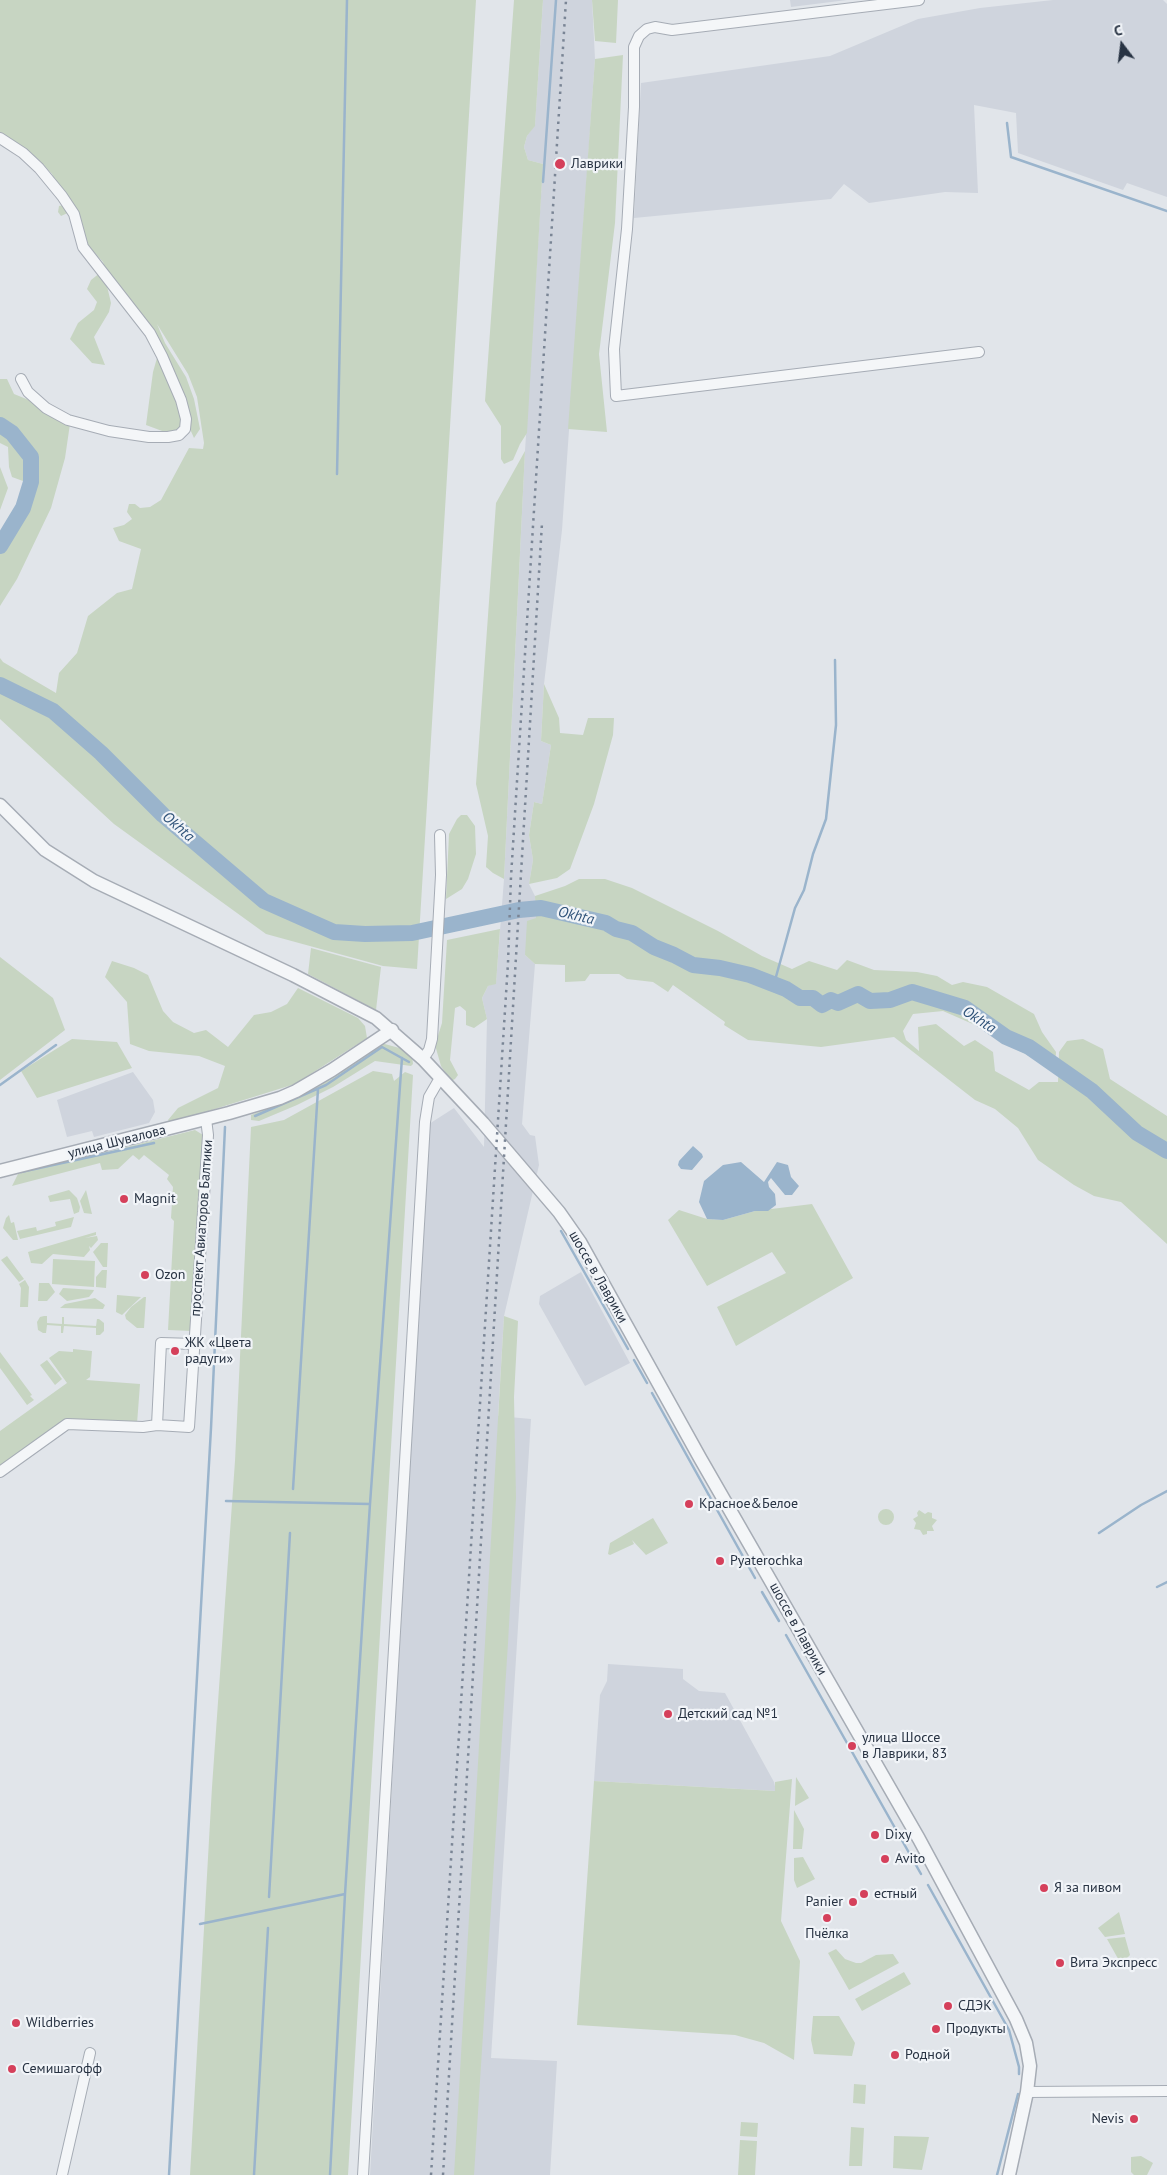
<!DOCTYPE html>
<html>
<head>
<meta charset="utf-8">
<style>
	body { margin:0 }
	#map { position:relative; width:1167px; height:2175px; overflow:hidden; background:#e1e5ea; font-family:"PT Sans",sans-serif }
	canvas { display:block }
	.north { position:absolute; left:1097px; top:20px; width:50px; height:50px; -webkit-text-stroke:4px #f1f4f8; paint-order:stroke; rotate:345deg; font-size:14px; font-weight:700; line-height:20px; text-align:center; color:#283343 }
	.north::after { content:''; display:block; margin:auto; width:18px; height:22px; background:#283343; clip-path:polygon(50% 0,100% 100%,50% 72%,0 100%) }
</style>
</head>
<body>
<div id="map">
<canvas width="1167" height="2175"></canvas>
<div class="north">С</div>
</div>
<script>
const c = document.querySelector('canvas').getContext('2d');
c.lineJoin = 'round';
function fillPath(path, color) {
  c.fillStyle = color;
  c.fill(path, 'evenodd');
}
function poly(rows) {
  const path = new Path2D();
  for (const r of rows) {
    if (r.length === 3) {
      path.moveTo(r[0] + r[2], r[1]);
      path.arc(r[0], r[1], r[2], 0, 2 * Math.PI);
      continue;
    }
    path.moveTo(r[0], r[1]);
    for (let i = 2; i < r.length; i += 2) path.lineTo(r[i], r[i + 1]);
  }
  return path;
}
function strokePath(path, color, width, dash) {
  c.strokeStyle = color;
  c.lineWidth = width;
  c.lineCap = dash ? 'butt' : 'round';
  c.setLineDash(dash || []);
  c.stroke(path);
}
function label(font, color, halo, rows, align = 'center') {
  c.font = font + ' "PT Sans",sans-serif';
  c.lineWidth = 4.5;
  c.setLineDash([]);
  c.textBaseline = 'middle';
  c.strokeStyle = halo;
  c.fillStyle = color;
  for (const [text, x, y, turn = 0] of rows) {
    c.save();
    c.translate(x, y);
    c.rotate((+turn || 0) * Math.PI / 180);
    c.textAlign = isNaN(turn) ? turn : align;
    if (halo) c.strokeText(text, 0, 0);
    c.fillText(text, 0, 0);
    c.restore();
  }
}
const built = poly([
	[543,0,592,0,595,59,562,530,544,684,541,741,551,745,542,804,534,802,529,835,533,860,529,884,535,896,536,918,525,955,535,964,522,1124,530,1135,535,1136,539,1165,504,1316,498,1416,531,1419,491,2058,557,2061,550,2175,370,2175,429,1124,454,1108,484,1147,487,1019,482,998,488,986,496,983,504,879,525,451,543,164,528,160,524,147,527,136,535,125],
	[790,0,847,0,791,7],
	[1053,0,1163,0,1167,4,1167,197,1127,183,1123,190,1018,153,1016,113,974,105,978,193,945,192,869,203,844,184,831,199,634,218,641,83,830,56,918,19,980,8],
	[133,1072,153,1100,155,1112,149,1123,94,1137,92,1131,67,1137,57,1100],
	[581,1272,630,1363,585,1386,539,1304,540,1296],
	[608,1664,683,1669,683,1679,699,1691,725,1693,774,1782,776,1791,594,1781,600,1695,607,1681]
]);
const green = poly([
	[0,0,476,0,417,969,383,966,266,934,114,824,0,719,0,658,3,662,56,693,59,673,77,653,88,616,117,593,132,589,141,549,119,541,113,528,124,525,132,519,127,512,129,504,135,504,140,508,150,507,161,500,189,448,203,449,204,443,197,397,188,374,157,324,165,343,186,377,194,399,200,429,194,438,186,420,173,435,146,425,153,372,159,351,111,279,107,286,111,303,109,312,94,337,105,365,92,363,70,339,78,323,94,310,97,302,87,289,91,280,105,269,103,262,81,238,72,211,61,216,58,212,59,206,68,204,52,174,39,160,0,133],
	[514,0,543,0,535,126,527,136,524,147,528,160,543,164,527,433,520,444,513,460,504,464,501,459,501,426,485,401],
	[592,0,618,0,616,43,595,41],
	[623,55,615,223,599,354,607,432,568,429,595,59],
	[0,379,7,379,14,394,71,417,65,458,51,508,17,579,0,606,0,548,24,508,23,481,12,477,9,467,8,447,0,443],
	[525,451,504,879,493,873,486,867,488,836,476,784,496,503],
	[0,467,8,488,0,510],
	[544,684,559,718,560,733,583,735,588,718,614,718,613,735,594,804,570,869,557,878,529,884,533,860,529,835,534,802,542,804,551,745,541,741],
	[461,815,467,815,475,826,476,854,468,879,462,889,446,899,449,834,457,819],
	[579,879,605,879,632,888,718,931,762,956,792,969,809,961,837,970,847,960,874,970,917,972,937,976,952,985,963,982,987,987,1034,1014,1042,1032,1056,1052,1055,1068,1048,1067,975,1025,943,1011,913,1014,903,1031,906,1040,919,1051,918,1027,936,1024,964,1046,975,1040,993,1052,995,1071,1029,1090,1039,1082,1058,1082,1059,1052,1067,1041,1083,1039,1103,1049,1110,1079,1167,1116,1167,1244,1121,1202,1094,1196,1074,1185,1038,1160,1018,1128,995,1109,975,1100,894,1037,821,1047,748,1040,724,1025,725,1022,673,985,668,992,653,982,627,979,619,974,590,974,585,981,565,982,565,965,535,964,525,955,527,921,536,918,535,896,565,886],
	[500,929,496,984,488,986,482,998,487,1019,474,1028,466,1025,466,1011,460,1006,455,1008,450,1060,458,1075,455,1079,451,1081,441,1066,435,1045,442,1023,447,940],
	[311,948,381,967,376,1010,308,974],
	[0,957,53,998,65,1030,0,1080],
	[112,961,134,968,148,975,163,1011,173,1022,194,1033,206,1030,228,1047,254,1015,271,1012,287,1004,298,988,358,1018,365,1026,367,1038,295,1084,170,1123,168,1120,178,1108,218,1088,225,1066,199,1056,149,1051,130,1044,127,1002,105,977],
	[72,1039,117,1042,132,1068,37,1098,21,1071],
	[381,1043,403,1049,412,1055,413,1064,411,1066,375,1061,333,1087,297,1105,259,1121,251,1120,251,1115,296,1097],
	[373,1071,392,1074,394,1081,405,1072,413,1075,348,2175,190,2175,212,1787,235,1461,251,1127,284,1120],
	[195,1130,203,1135,192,1331,168,1330,174,1221,171,1218,173,1187,167,1179,169,1175,144,1155,139,1160,133,1155,118,1169,102,1170,100,1163,12,1186,18,1174],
	[69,1190,77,1198,80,1207,79,1212,74,1214,70,1199,50,1202,48,1196],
	[86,1190,92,1214,84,1213,80,1201],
	[812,1204,853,1278,736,1346,717,1307,786,1273,772,1252,707,1286,668,1220,679,1210,707,1219,723,1220,755,1211],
	[9,1215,11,1223,14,1222,18,1240,13,1240,3,1228,6,1218],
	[74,1217,71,1227,20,1239,17,1231,36,1227,37,1231,56,1226,55,1222],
	[96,1232,96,1235,85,1238,97,1236,98,1240,91,1248,89,1246,90,1250,84,1257,53,1254,42,1264,31,1263,28,1252],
	[101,1243,108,1243,107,1267,103,1267,93,1252],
	[7,1256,24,1279,19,1282,1,1260],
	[53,1259,95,1261,94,1287,52,1284],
	[102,1270,107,1270,106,1288,96,1287,96,1277],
	[25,1280,29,1287,28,1307,20,1307,21,1288,19,1284],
	[39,1283,49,1283,55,1292,47,1301,38,1301],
	[63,1288,94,1290,93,1292,89,1297,67,1301,59,1294],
	[117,1295,141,1297,122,1315,116,1312],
	[144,1297,146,1297,144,1328,137,1328,126,1319,125,1315,131,1307],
	[95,1298,105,1305,103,1309,60,1308,65,1304],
	[44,1316,47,1316,47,1323,62,1324,62,1317,64,1317,64,1324,96,1326,97,1319,99,1319,104,1323,104,1331,100,1335,96,1335,96,1328,64,1326,63,1333,61,1333,61,1326,47,1325,46,1333,43,1333,38,1330,37,1322,40,1317],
	[504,1316,518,1321,514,1397,516,1498,508,1643,474,2175,454,2175],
	[73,1349,92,1351,90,1377,86,1380,140,1384,137,1424,69,1420,0,1468,0,1431,67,1383,49,1358,59,1351,73,1352],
	[0,1352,32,1395,30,1396,34,1400,27,1405,0,1368],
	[47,1360,62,1379,55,1385,40,1365],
	[886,1517,8],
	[919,1510,925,1514,928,1512,932,1513,932,1518,937,1520,932,1526,934,1531,927,1531,927,1534,923,1535,920,1530,914,1529,916,1523,913,1519,918,1516,917,1513],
	[653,1518,668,1543,646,1555,632,1540,634,1544,610,1555,608,1554,610,1543],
	[796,1777,809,1798,795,1806,795,1805],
	[792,1779,781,1921,800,1961,794,2060,764,2043,735,2035,577,2025,594,1781,775,1791,775,1782],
	[794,1810,804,1829,802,1849,793,1849],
	[803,1857,815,1879,797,1888,794,1880,794,1858],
	[1119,1912,1125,1934,1105,1937,1098,1928],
	[1125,1937,1130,1955,1121,1964,1107,1939],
	[836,1949,845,1959,856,1963,861,1963,876,1955,893,1954,899,1963,849,1990,828,1953],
	[904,1972,911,1984,862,2011,855,1999],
	[813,2016,839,2016,855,2043,852,2056,814,2054,811,2040],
	[854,2084,866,2085,865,2104,853,2103],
	[741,2122,758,2123,757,2137,740,2136],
	[851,2127,864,2128,862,2166,849,2166],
	[894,2136,929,2137,922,2170,893,2168],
	[740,2140,757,2141,755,2175,738,2175],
	[1141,2156,1153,2163,1147,2175,1134,2175,1131,2172,1131,2157]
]);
const water = poly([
	[693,1146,702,1154,703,1157,692,1170,681,1169,678,1165,679,1161],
	[741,1162,764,1182,777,1162,788,1165,791,1177,799,1186,792,1195,785,1195,771,1178,768,1182,769,1187,775,1194,776,1205,768,1211,755,1211,723,1220,707,1219,699,1202,704,1181,723,1165]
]);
const stream = poly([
	[1007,123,1011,157,1167,211],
	[543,182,556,0],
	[337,474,347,0],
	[774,984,795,908,804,890,813,854,826,819,836,725,835,660],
	[0,1085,56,1045],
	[255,1116,326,1085,382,1047,409,1062],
	[21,1172,154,1143],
	[561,1231,628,1349],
	[634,1360,647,1383],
	[652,1393,755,1578],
	[293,1489,318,1089],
	[226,1501,370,1504],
	[1099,1533,1141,1505,1167,1491],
	[1157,1587,1167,1582],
	[762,1592,779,1621],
	[786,1635,921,1874],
	[928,1885,1009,2030,1019,2067,1019,2074],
	[269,1897,290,1533],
	[200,1924,345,1894],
	[169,2175,211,1428,225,1127],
	[254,2175,268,1928],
	[330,2175,345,1894,370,1504,402,1058],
	[997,2175,1018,2094]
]);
const river = poly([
	[0,425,12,433,31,457,31,482,23,508,0,546],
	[0,685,53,711,101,753,163,815,264,901,334,932,365,934,412,933,519,910,541,908,606,923,616,929,632,933,654,947,674,955,693,965,720,968,750,975,786,989,800,998,813,998,822,1005,831,1000,838,1003,858,994,870,1001,890,1000,912,992,965,1008,1006,1037,1029,1047,1092,1091,1137,1133,1167,1151]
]);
const minor = poly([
	[919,0,672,30,655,27,647,29,639,36,634,47,634,107,627,229,614,349,616,396,979,352],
	[0,138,23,153,39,168,62,196,74,214,83,247,150,333,162,356,181,400,186,419,185,429,179,435,168,437,149,437,109,431,68,420,46,408,28,392,21,379],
	[423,1059,429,1050,432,1039,441,875,440,835],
	[157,1425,161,1343,194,1344],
	[0,1472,67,1424,143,1427,157,1425,189,1427,208,1135,206,1119],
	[1027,2092,1167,2091],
	[62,2175,90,2053],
	[363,2175,425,1122,429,1097,440,1078]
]);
const tertiary = poly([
	[0,805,45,850,94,881,293,975,376,1018,423,1059,483,1123,559,1212,580,1242,700,1458,919,1839,1016,2019,1026,2043,1030,2066,1027,2092,1009,2175],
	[0,1171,229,1113,280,1098,296,1091,332,1070,392,1030]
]);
const rail = poly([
	[431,2175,508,963,511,877,566,0],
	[443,2175,542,523]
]);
const markers = [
	[560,164,6,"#d5405b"],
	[124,1199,5,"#d5405b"],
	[145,1275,5,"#d5405b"],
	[175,1351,5,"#d5405b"],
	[689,1504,5,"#d5405b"],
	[720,1561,5,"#d5405b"],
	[668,1714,5,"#d5405b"],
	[852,1746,5,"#d5405b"],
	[875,1835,5,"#d5405b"],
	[885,1859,5,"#d5405b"],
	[1044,1888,5,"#d5405b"],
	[864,1894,5,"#d5405b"],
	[853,1902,5,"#d5405b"],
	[827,1918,5,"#d5405b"],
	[1060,1963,5,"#d5405b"],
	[948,2006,5,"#d5405b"],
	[16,2023,5,"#d5405b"],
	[936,2029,5,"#d5405b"],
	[895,2055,5,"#d5405b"],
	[12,2069,5,"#d5405b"],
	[1134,2119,5,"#d5405b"]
];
const poiNames = [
	["Лаврики",571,164],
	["Magnit",134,1199],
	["Ozon",155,1275],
	["ЖК «Цвета",185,1343],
	["радуги»",185,1359],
	["Красное&Белое",699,1504],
	["Pyaterochka",730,1561],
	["Детский сад №1",678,1714],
	["улица Шоссе",862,1738],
	["в Лаврики, 83",862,1754],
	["Dixy",885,1835],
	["Avito",895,1859],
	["Я за пивом",1054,1888],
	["естный",874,1894],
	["Panier",843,1902,"right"],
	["Пчёлка",827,1934,"center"],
	["Вита Экспресс",1070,1963],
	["СДЭК",958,2006],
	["Wildberries",26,2023],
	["Продукты",946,2029],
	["Родной",905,2055],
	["Семишагофф",22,2069],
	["Nevis",1124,2119,"right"]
];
const streetNames = [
	["улица Шувалова",117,1142,-14],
	["проспект Авиаторов Балтики",202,1228,-86],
	["шоссе в Лаврики",598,1277,60],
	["шоссе в Лаврики",798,1629,61]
];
const waterNames = [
	["Okhta",178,827,41],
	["Okhta",576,916,13],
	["Okhta",979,1020,33]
];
fillPath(built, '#cfd4dd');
fillPath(green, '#c7d5c2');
fillPath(water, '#9ab4cc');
strokePath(stream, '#9ab4cc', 2.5);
strokePath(river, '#9ab4cc', 16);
strokePath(minor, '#a6acb5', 12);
strokePath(tertiary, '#a6acb5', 15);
strokePath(minor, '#f4f6f8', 10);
strokePath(tertiary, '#f4f6f8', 12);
strokePath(rail, '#7a8595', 2.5, [2.5, 5]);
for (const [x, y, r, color] of markers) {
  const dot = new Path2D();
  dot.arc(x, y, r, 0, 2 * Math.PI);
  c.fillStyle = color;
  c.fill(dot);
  strokePath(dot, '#f1f4f8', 2);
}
label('14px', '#283343', '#f1f4f8', poiNames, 'left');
label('14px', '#283343', '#f1f4f8', streetNames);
label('italic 15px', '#305379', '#f1f4f8', waterNames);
</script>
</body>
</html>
